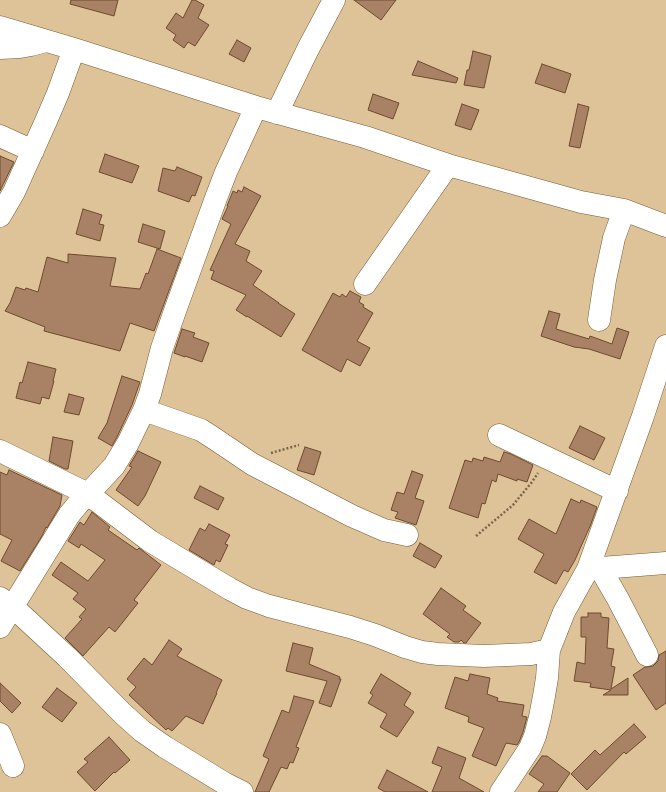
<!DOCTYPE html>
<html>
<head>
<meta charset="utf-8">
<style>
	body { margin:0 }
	canvas { display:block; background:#dec298 }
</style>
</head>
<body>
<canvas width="666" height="792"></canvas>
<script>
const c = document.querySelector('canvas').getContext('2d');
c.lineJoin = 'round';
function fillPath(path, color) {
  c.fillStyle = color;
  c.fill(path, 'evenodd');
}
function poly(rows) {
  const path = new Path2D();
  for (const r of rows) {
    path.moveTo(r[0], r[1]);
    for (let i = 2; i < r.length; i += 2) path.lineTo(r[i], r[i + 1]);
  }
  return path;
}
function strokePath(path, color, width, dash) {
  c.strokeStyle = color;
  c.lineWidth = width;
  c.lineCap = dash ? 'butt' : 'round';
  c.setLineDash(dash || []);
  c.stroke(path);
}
const building = poly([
	[71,0,118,0,114,16,70,4,71,0],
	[192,0,195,0,204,5,198,18,209,25,195,46,188,42,184,48,173,40,176,35,166,28,176,13,183,18,192,0],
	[354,0,396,0,381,20,354,0],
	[237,40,251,48,244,62,229,54,237,40],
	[473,51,491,56,484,88,464,85,467,70,469,70,473,51],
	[418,61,458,78,456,83,412,75,418,61],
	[542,64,571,74,565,93,535,83,542,64],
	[373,94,399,103,393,119,368,110,373,94],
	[462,104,479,110,471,130,455,125,462,104],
	[578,104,589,107,580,148,569,146,578,104],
	[105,154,139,166,132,183,99,172,105,154],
	[0,156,14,162,0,191,0,156],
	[177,167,202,177,195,196,192,195,189,202,158,191,163,168,175,171,177,167],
	[244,187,261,196,235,244,250,251,246,261,262,271,253,285,279,303,278,303,295,314,281,337,247,316,247,317,236,310,246,295,211,279,214,271,210,270,231,224,222,219,228,206,227,206,233,191,237,193,238,190,242,192,244,187],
	[83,209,102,215,99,224,104,225,100,241,76,234,83,209],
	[143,224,165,231,160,249,138,242,143,224],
	[157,249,181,258,154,331,130,323,120,351,44,331,45,327,5,311,10,303,16,287,25,290,26,288,38,292,47,257,68,263,68,254,116,258,110,286,140,289,146,273,148,274,157,249],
	[350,291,361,297,359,302,364,305,363,307,373,313,357,341,370,348,360,366,347,359,341,372,302,350,333,293,340,297,342,294,346,297,350,291],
	[549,311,560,314,556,329,589,339,590,336,612,344,617,328,629,332,620,359,589,349,574,347,541,336,549,311],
	[182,329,195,333,193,337,209,343,202,362,185,356,185,357,174,353,182,329],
	[28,362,56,369,53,381,54,381,49,399,42,397,40,404,16,398,20,382,22,383,28,362],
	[122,376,140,382,132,405,117,437,112,446,98,438,107,423,122,376],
	[69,394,84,398,79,415,64,412,69,394],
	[580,426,605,438,594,460,569,448,580,426],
	[53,437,73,441,68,469,65,469,49,461,53,437],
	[305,447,321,452,314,475,297,470,305,447],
	[138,451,161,462,145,496,138,506,116,490,132,467,129,466,138,451],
	[504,452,511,454,533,465,527,482,517,479,517,481,498,474,496,482,492,480,485,504,482,503,478,518,449,508,465,460,472,462,473,458,483,461,484,457,500,462,504,452],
	[9,470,62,495,60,506,47,528,46,527,42,536,20,571,1,561,12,540,0,534,0,472,7,475,9,470],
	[412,471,423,475,415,498,424,501,416,525,395,518,398,512,391,510,397,492,404,494,412,471],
	[200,486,224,498,218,510,194,498,200,486],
	[571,499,580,503,581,500,597,507,591,524,575,560,568,572,564,570,556,584,534,572,544,554,518,539,529,519,556,534,571,499],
	[92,512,110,527,108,530,137,550,139,548,161,565,134,600,138,603,115,632,109,627,83,656,65,638,82,619,79,617,86,609,73,599,78,593,52,575,61,562,88,581,105,560,81,544,79,548,68,541,80,522,84,525,92,512],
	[209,524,230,535,225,544,228,545,220,562,216,560,214,565,189,550,200,528,205,531,209,524],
	[420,543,442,556,435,568,413,556,420,543],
	[441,588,466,606,463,610,481,623,466,643,464,643,461,640,459,642,454,642,447,637,450,634,423,614,441,588],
	[588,613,601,613,601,617,609,618,607,648,614,649,611,666,615,667,611,689,628,678,628,695,603,695,611,690,590,687,591,683,574,681,577,662,585,664,586,637,581,637,581,617,588,617,588,613],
	[169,640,182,649,177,656,222,680,216,693,217,693,203,724,186,716,172,731,168,728,166,730,129,695,136,687,127,679,144,658,152,665,169,640],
	[293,643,313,648,309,664,340,677,339,679,341,679,331,707,319,703,327,681,286,671,293,643],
	[666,651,666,703,656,710,633,675,645,667,647,667,653,666,658,661,659,655,666,651],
	[381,674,411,693,404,705,414,712,397,737,380,727,387,714,368,703,373,695,370,693,381,674],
	[470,674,490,678,487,694,498,698,497,701,524,705,522,716,527,717,523,732,519,742,517,745,506,743,496,766,472,756,484,728,468,722,469,717,445,708,455,677,468,681,470,674],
	[0,683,21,703,12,713,0,701,0,683],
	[57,688,77,703,62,722,42,707,57,688],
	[294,696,314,701,296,747,299,748,293,763,290,762,287,769,281,767,269,792,255,792,269,759,263,756,282,710,289,713,294,696],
	[634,724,646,737,626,754,624,752,587,790,571,774,595,750,600,755,634,724],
	[109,737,130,760,115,773,114,772,95,791,77,772,88,762,84,759,109,737],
	[438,747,466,758,459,778,484,792,432,792,442,767,432,763,438,747],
	[542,756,547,756,570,773,557,792,538,792,544,784,529,774,542,756],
	[387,770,428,792,385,792,378,788,387,770]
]);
const path = poly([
	[271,453,299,445],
	[476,536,513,505,532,482,538,473]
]);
const minor = poly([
	[0,27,74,49,256,107,365,137,448,165,581,202,624,210,666,226],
	[0,48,20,47,31,45,46,41],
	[277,113,308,49,334,0],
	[0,136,33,151],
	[0,216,14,192,46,121,58,93,74,49],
	[365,284,448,165],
	[599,320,605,280,614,238,624,210],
	[144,410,201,430,215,439,252,464,352,516,384,530,407,535],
	[499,435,617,491],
	[0,451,88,494,150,541,230,589,247,598,269,606,350,627,375,635,405,647,422,652,438,654,484,656,531,654,549,650,564,612,588,569,643,416,666,346],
	[600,568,618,599,647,655],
	[588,569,666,563],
	[0,598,13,607,67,657,122,713,142,731,165,747,224,783,242,792],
	[0,627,69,515,78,504,88,494,114,466,128,443,144,410,150,394,162,348,176,308,216,198,226,172,256,107],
	[0,734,13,766],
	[501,792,530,748,535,736,540,717,544,696,547,678,549,650]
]);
fillPath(building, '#a98164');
strokePath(building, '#6e4a2f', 1);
strokePath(minor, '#765d36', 23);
strokePath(path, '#79674a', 2.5, [2, 2]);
strokePath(minor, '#fff', 22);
</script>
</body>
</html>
